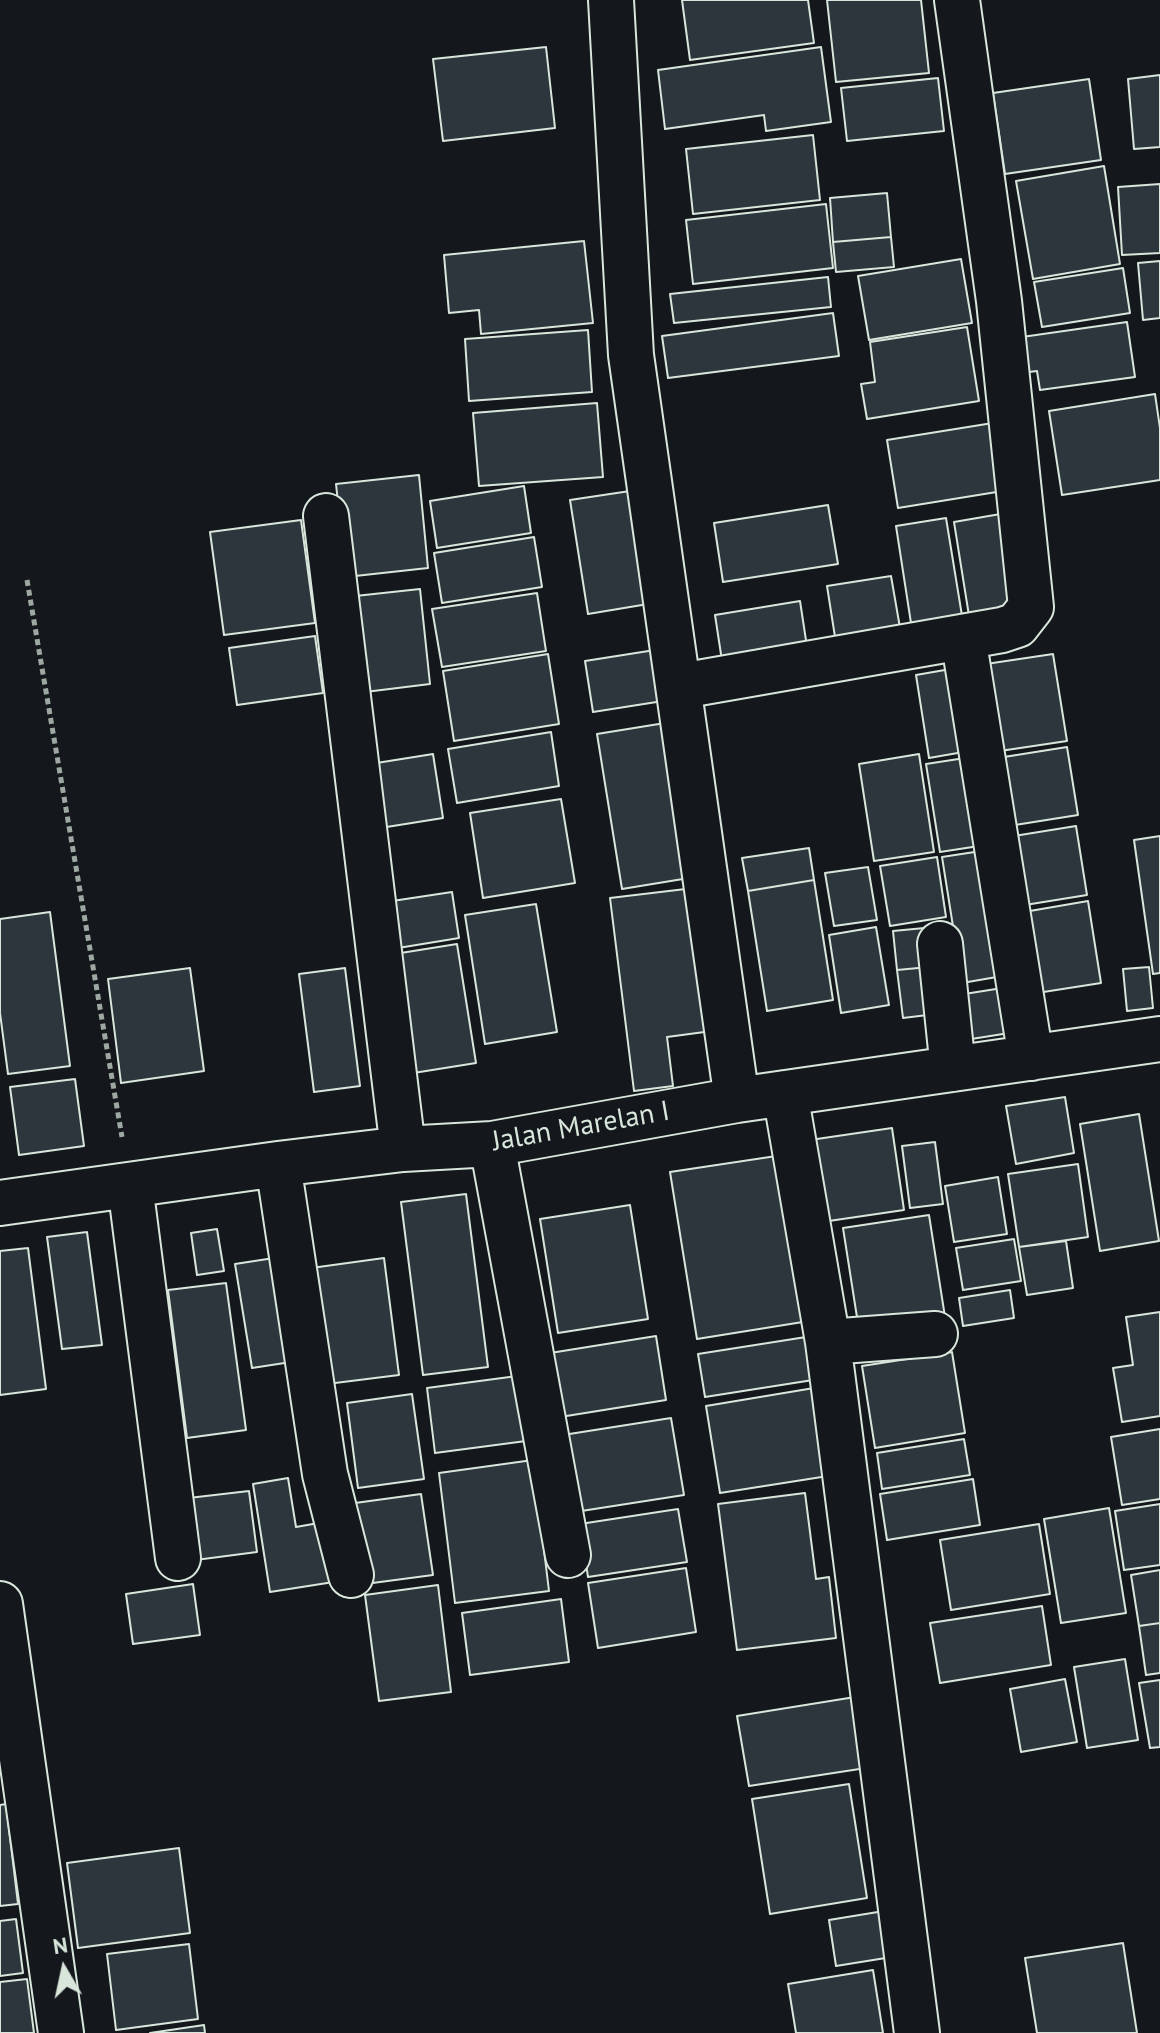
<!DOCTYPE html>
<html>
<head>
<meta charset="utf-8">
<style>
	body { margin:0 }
	#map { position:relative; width:1160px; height:2033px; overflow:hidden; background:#14181c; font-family:"PT Sans",sans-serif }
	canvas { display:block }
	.north { position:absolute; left:24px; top:1929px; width:80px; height:80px; -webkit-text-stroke:6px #14181c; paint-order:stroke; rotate:351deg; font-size:22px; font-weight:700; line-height:32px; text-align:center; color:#d8e6dc }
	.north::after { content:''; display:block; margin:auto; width:28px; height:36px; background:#d8e6dc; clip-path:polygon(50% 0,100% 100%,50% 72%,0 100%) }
</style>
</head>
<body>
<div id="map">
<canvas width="1160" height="2033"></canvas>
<div class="north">N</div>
</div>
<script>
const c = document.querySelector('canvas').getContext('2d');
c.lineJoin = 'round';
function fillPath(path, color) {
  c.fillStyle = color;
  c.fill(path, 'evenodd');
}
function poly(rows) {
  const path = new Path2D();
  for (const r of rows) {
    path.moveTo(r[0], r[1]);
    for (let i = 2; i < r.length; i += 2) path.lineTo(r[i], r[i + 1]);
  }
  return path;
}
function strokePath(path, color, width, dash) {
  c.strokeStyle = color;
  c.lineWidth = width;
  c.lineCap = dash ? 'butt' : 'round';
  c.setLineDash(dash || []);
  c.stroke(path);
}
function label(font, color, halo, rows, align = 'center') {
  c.font = font + ' "PT Sans",sans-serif';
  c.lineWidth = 6;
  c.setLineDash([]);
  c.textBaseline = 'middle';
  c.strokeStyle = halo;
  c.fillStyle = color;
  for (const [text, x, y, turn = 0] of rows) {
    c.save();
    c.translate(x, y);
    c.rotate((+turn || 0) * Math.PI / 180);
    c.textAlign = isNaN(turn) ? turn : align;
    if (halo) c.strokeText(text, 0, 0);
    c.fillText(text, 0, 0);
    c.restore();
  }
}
const building = poly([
	[682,0,808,0,814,43,690,60,682,0],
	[827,0,921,0,929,73,836,82,827,0],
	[546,47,555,128,443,141,433,59,546,47],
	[821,47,831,122,766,131,764,115,665,129,658,70,821,47],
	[1160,75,1160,147,1134,149,1128,79,1160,75],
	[938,78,944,131,847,141,841,88,938,78],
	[1089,79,1101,160,1005,174,993,93,1089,79],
	[813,135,820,200,693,214,686,149,813,135],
	[1104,166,1120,264,1033,279,1016,181,1104,166],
	[1160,184,1160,253,1122,255,1118,187,1160,184],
	[887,193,891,237,833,242,830,198,887,193],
	[826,204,833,268,693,284,686,220,826,204],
	[891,237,894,267,836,272,833,242,891,237],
	[584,241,593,323,481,334,479,310,449,313,444,255,584,241],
	[961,259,972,323,869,340,858,276,961,259],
	[1160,261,1160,318,1143,320,1138,263,1160,261],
	[1123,268,1130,313,1042,327,1034,282,1123,268],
	[828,277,831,307,674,323,670,294,828,277],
	[833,313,839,356,668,378,662,336,833,313],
	[1127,322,1135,377,1040,390,1037,371,1021,373,1015,338,1127,322],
	[967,327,979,401,867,419,861,384,875,382,870,342,967,327],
	[588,330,592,392,469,401,465,339,588,330],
	[1155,394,1160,428,1160,480,1062,495,1049,411,1155,394],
	[597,403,603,477,479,486,473,413,597,403],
	[999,422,1009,490,898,508,887,440,999,422],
	[419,475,428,568,346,577,336,484,419,475],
	[524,486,531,533,437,548,430,501,524,486],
	[630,491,648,604,588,614,570,500,630,491],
	[828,505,838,564,723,582,714,523,828,505],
	[1012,512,1028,613,970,622,954,522,1012,512],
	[946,518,964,628,913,636,896,526,946,518],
	[301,520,315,623,224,635,210,532,301,520],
	[534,537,542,587,442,603,434,553,534,537],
	[891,576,903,645,838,656,827,586,891,576],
	[420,589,430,684,357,693,346,597,420,589],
	[537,593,546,651,442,667,432,609,537,593],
	[800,601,809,660,724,674,715,615,800,601],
	[315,636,323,693,237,705,229,648,315,636],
	[655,650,663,701,593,712,585,661,655,650],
	[548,654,559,724,454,741,443,671,548,654],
	[1053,654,1067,741,1000,751,986,664,1053,654],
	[962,667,975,750,929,758,916,675,962,667],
	[665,723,689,878,622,889,597,734,665,723],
	[551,732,559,786,457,803,448,749,551,732],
	[1067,747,1078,815,1015,825,1004,757,1067,747],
	[433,754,443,818,374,829,364,765,433,754],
	[919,754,934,852,874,861,859,764,919,754],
	[978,756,992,844,940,852,926,764,978,756],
	[561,799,575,883,483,898,470,813,561,799],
	[1076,826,1087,895,1025,905,1014,836,1076,826],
	[1160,836,1160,973,1153,974,1134,840,1160,836],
	[809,848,814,880,748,891,742,858,809,848],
	[994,849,1014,974,962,983,942,857,994,849],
	[937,857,946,917,890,926,880,866,937,857],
	[868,867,877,920,834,926,825,873,868,867],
	[814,880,833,1000,767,1011,748,891,814,880],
	[694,888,712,1031,667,1037,673,1086,634,1091,610,898,694,888],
	[452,892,459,938,386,950,379,903,452,892],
	[1088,901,1101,983,1037,993,1024,912,1088,901],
	[536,904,557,1032,485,1044,465,915,536,904],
	[50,912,70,1066,8,1074,0,1013,0,919,50,912],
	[876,927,889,1005,841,1013,829,935,876,927],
	[935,927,940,966,897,970,893,931,935,927],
	[457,944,476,1063,401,1075,382,956,457,944],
	[940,966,944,1013,903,1018,897,970,940,966],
	[1149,967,1153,1008,1127,1011,1123,969,1149,967],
	[190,968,204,1071,121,1083,108,979,190,968],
	[345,968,360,1086,314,1092,299,974,345,968],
	[1015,986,1022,1031,965,1040,958,995,1015,986],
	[75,1079,84,1146,19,1155,10,1087,75,1079],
	[1065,1097,1074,1153,1016,1164,1006,1106,1065,1097],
	[1139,1114,1159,1241,1100,1251,1080,1124,1139,1114],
	[892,1128,904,1210,822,1222,810,1140,892,1128],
	[935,1142,943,1204,910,1208,902,1146,935,1142],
	[783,1155,809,1321,697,1339,670,1172,783,1155],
	[1078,1164,1088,1237,1019,1247,1008,1174,1078,1164],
	[998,1177,1007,1234,954,1242,945,1186,998,1177],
	[466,1194,488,1367,423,1375,401,1202,466,1194],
	[630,1205,648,1319,558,1333,540,1219,630,1205],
	[929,1215,945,1317,859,1330,843,1228,929,1215],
	[217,1229,224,1271,197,1275,191,1233,217,1229],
	[87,1232,102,1345,62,1349,47,1237,87,1232],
	[1014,1239,1021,1281,963,1290,956,1248,1014,1239],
	[1066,1241,1073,1288,1027,1295,1019,1247,1066,1241],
	[28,1248,46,1389,0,1395,0,1251,28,1248],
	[274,1258,291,1362,252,1368,235,1264,274,1258],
	[384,1258,399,1375,319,1385,304,1269,384,1258],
	[226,1283,246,1430,187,1438,168,1290,226,1283],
	[1010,1290,1014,1318,963,1326,959,1298,1010,1290],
	[1160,1312,1160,1416,1122,1422,1113,1368,1133,1365,1126,1317,1160,1312],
	[656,1336,666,1400,554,1418,544,1354,656,1336],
	[806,1337,813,1380,705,1397,698,1354,806,1337],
	[952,1352,965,1433,875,1448,862,1366,952,1352],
	[517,1376,526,1441,435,1453,427,1388,517,1376],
	[814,1388,828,1476,720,1493,706,1406,814,1388],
	[412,1394,424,1479,358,1488,347,1403,412,1394],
	[671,1418,684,1495,575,1512,563,1435,671,1418],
	[1160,1429,1160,1499,1122,1505,1111,1437,1160,1429],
	[964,1439,970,1475,882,1489,877,1453,964,1439],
	[533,1460,549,1591,455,1603,439,1473,533,1460],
	[288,1478,296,1527,330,1521,340,1581,270,1592,253,1484,288,1478],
	[973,1479,980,1525,887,1540,880,1494,973,1479],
	[249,1491,257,1552,188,1561,180,1499,249,1491],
	[805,1493,816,1579,829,1577,836,1638,737,1650,718,1504,805,1493],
	[421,1494,433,1575,365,1584,355,1503,421,1494],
	[1160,1504,1160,1565,1124,1570,1115,1511,1160,1504],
	[1109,1508,1126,1613,1061,1623,1044,1519,1109,1508],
	[678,1509,687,1562,588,1577,580,1524,678,1509],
	[1039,1524,1050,1594,951,1610,940,1540,1039,1524],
	[686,1568,696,1632,598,1648,588,1583,686,1568],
	[1160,1570,1160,1623,1139,1626,1131,1575,1160,1570],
	[193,1584,200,1635,133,1644,126,1594,193,1584],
	[438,1585,451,1692,379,1701,365,1595,438,1585],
	[561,1599,569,1662,470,1675,462,1613,561,1599],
	[1042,1606,1051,1665,940,1683,930,1623,1042,1606],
	[1160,1623,1160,1673,1146,1675,1139,1626,1160,1623],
	[1125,1659,1138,1740,1087,1748,1074,1667,1125,1659],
	[1065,1679,1077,1742,1021,1752,1010,1689,1065,1679],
	[1160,1680,1160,1747,1150,1748,1139,1683,1160,1680],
	[855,1697,866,1768,749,1786,737,1716,855,1697],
	[849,1784,867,1898,770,1914,752,1799,849,1784],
	[6,1804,18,1904,0,1906,0,1805,6,1804],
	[179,1848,190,1933,78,1948,67,1863,179,1848],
	[890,1910,898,1956,836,1966,829,1920,890,1910],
	[16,1919,23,1973,0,1976,0,1921,16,1919],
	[1123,1943,1137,2033,1037,2033,1025,1958,1123,1943],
	[189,1944,198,2019,116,2030,107,1954,189,1944],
	[873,1970,883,2033,796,2033,788,1984,873,1970],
	[27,1979,34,2033,0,2033,0,1982,27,1979],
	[204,2025,205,2033,150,2033,204,2025]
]);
const path = poly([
	[27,580,122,1137]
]);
const minor = poly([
	[611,0,631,355,737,1100],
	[326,516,403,1149],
	[963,637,1031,1058],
	[681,686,1002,630,1017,625,1031,607,999,301,957,0],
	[940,944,953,1069],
	[785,1093,828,1342,917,2033],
	[492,1144,568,1555],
	[278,1164,325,1474,351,1575],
	[130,1185,178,1558],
	[0,1203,278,1164,403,1149,492,1144,737,1100,1160,1039],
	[828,1342,935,1334],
	[0,1604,61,2033]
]);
const streetNames = [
	["Jalan Marelan I",581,1127,-10]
];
fillPath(building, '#2c363c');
strokePath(building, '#d8e6dc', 2);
strokePath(minor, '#d8e6dc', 48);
strokePath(path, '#9da8a2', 5, [6, 4]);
strokePath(minor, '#14181c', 44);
label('28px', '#d8e6dc', '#14181c', streetNames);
</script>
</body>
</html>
